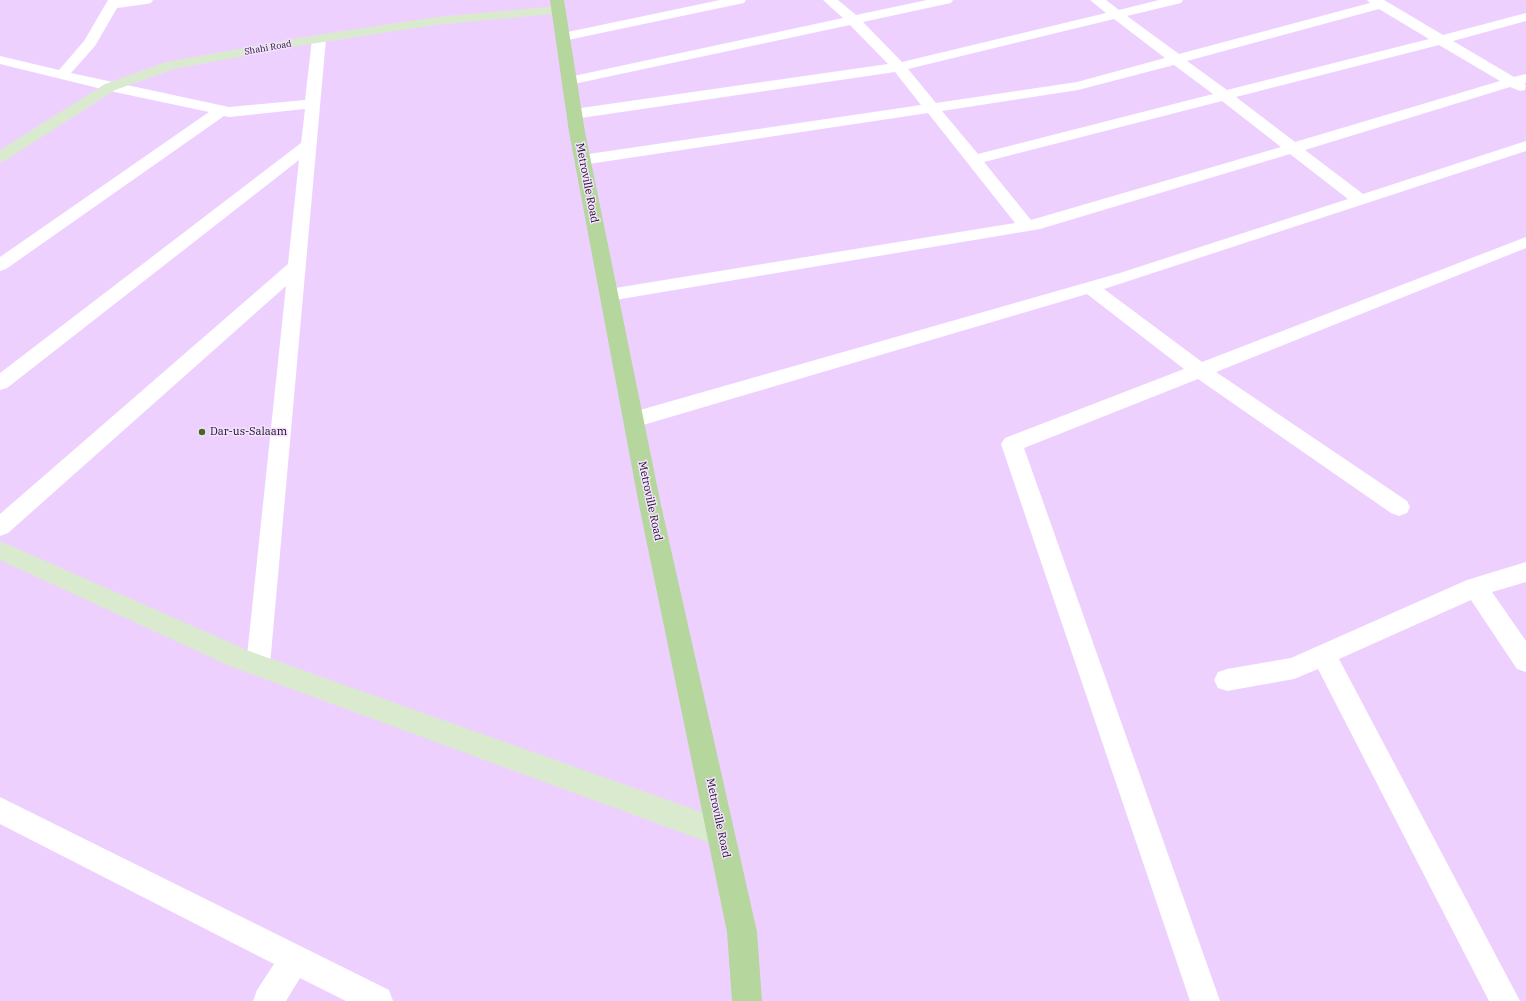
<!DOCTYPE html>
<html>
<head>
<meta charset="utf-8">
<style>
	body { margin:0 }
	canvas { display:block; background:#eed0ff }
</style>
</head>
<body>
<canvas width="1526" height="1001"></canvas>
<script>
const c = document.querySelector('canvas').getContext('2d');
c.lineJoin = 'round';
function poly(rows) {
  const path = new Path2D();
  for (const r of rows) {
    path.moveTo(r[0], r[1]);
    for (let i = 2; i < r.length; i += 2) path.lineTo(r[i], r[i + 1]);
  }
  return path;
}
function fillPath(path, color) {
  c.fillStyle = color;
  c.fill(path, 'evenodd');
}
function strokePath(path, color, width, dash) {
  c.strokeStyle = color;
  c.lineWidth = width;
  c.lineCap = dash ? 'butt' : 'round';
  c.setLineDash(dash || []);
  c.stroke(path);
}
function label(font, color, halo, rows, align = 'center') {
  c.font = font + ' "IBM Plex Serif",serif';
  c.lineWidth = 3;
  c.setLineDash([]);
  c.textBaseline = 'middle';
  c.strokeStyle = halo;
  c.fillStyle = color;
  for (const [text, x, y, turn = 0] of rows) {
    c.save();
    c.translate(x, y);
    c.rotate((+turn || 0) * Math.PI / 180);
    c.textAlign = isNaN(turn) ? turn : align;
    if (halo) c.strokeText(text, 0, 0);
    c.fillText(text, 0, 0);
    c.restore();
  }
}
const street = poly([
	[108,0,153,0,151,3,146,4,117,8,95,46,71,73,229,107,305,100,312,39,314,36,319,35,324,36,326,39,270,665,267,673,258,676,249,673,246,665,286,286,8,533,0,536,0,514,288,264,299,160,7,388,0,390,0,373,301,143,305,109,229,117,224,116,6,269,0,271,0,257,209,112,110,91,0,64,0,56,59,70,84,41,108,0],
	[720,0,746,0,744,3,739,4,563,41,558,40,556,37,558,34,563,33,720,0],
	[823,0,838,0,856,15,927,0,953,0,951,3,946,4,863,22,902,62,1106,13,1090,0,1106,0,1119,10,1159,0,1183,0,1181,3,1127,16,1179,54,1370,3,1367,0,1384,0,1443,35,1526,13,1526,21,1453,41,1514,77,1526,74,1526,83,1524,83,1526,85,1525,90,1520,91,1510,87,1305,150,1363,194,1526,141,1526,151,1104,289,1202,362,1526,237,1526,248,1216,372,1407,501,1410,507,1407,513,1399,516,1391,513,1198,379,1024,448,1220,1001,1190,1001,1001,444,1005,438,1184,369,1087,294,633,428,626,425,623,420,626,415,633,412,1120,273,1348,199,1290,154,1040,229,609,301,602,299,600,295,602,291,609,289,1015,223,928,113,582,165,576,163,574,160,576,157,582,155,921,105,895,72,574,119,569,117,566,114,569,111,574,109,888,64,850,25,569,85,564,84,562,81,564,78,569,77,843,18,823,0],
	[1379,9,1429,39,1227,90,1187,61,1379,9],
	[1114,19,1165,58,1077,82,936,103,908,69,1114,19],
	[1439,45,1500,81,1295,142,1236,97,1439,45],
	[1174,65,1213,94,978,154,942,111,1078,90,1174,65],
	[1222,101,1281,147,1031,220,984,162,1222,101],
	[1526,562,1526,582,1492,592,1526,641,1526,672,1517,669,1471,600,1339,659,1520,1001,1489,1001,1318,669,1294,679,1227,691,1218,688,1214,680,1218,672,1227,669,1291,658,1467,580,1526,562],
	[0,797,389,990,393,1001,346,1001,300,978,286,1001,253,1001,257,990,274,964,0,824,0,797]
]);
const secondary = poly([
	[558,6,563,7,565,10,563,13,436,25,310,44,174,69,115,90,6,160,0,162,0,150,105,84,166,62,310,36,436,17,558,6],
	[0,541,249,651,721,819,731,823,735,833,731,843,721,847,232,667,0,560,0,541]
]);
const primary = poly([
	[550,0,564,0,585,132,661,505,757,932,762,1001,732,1001,727,932,639,505,569,132,550,0]
]);
const markers = [
	[202,432,4,"#436923"]
];
const farStreetnames = [
	["Shahi Road",268,48,-10]
];
const streetNames = [
	["Metroville Road",587,183,79],
	["Metroville Road",650,501,78],
	["Metroville Road",718,818,78]
];
const poiNames = [
	["Dar-us-Salaam",210,432]
];
fillPath(street, '#fff');
fillPath(secondary, '#daeace');
fillPath(primary, '#b5d69c');
for (const [x, y, r, color] of markers) {
  const dot = new Path2D();
  dot.arc(x, y, r, 0, 2 * Math.PI);
  c.fillStyle = color;
  c.fill(dot);
  strokePath(dot, '#f4e2ff', 1.5);
}
label('9px', '#1a0f20', '#f4e2ff', farStreetnames);
label('11px', '#1a0f20', '#f4e2ff', streetNames);
label('11px', '#1a0f20', '#f4e2ff', poiNames, 'left');
</script>
</body>
</html>
